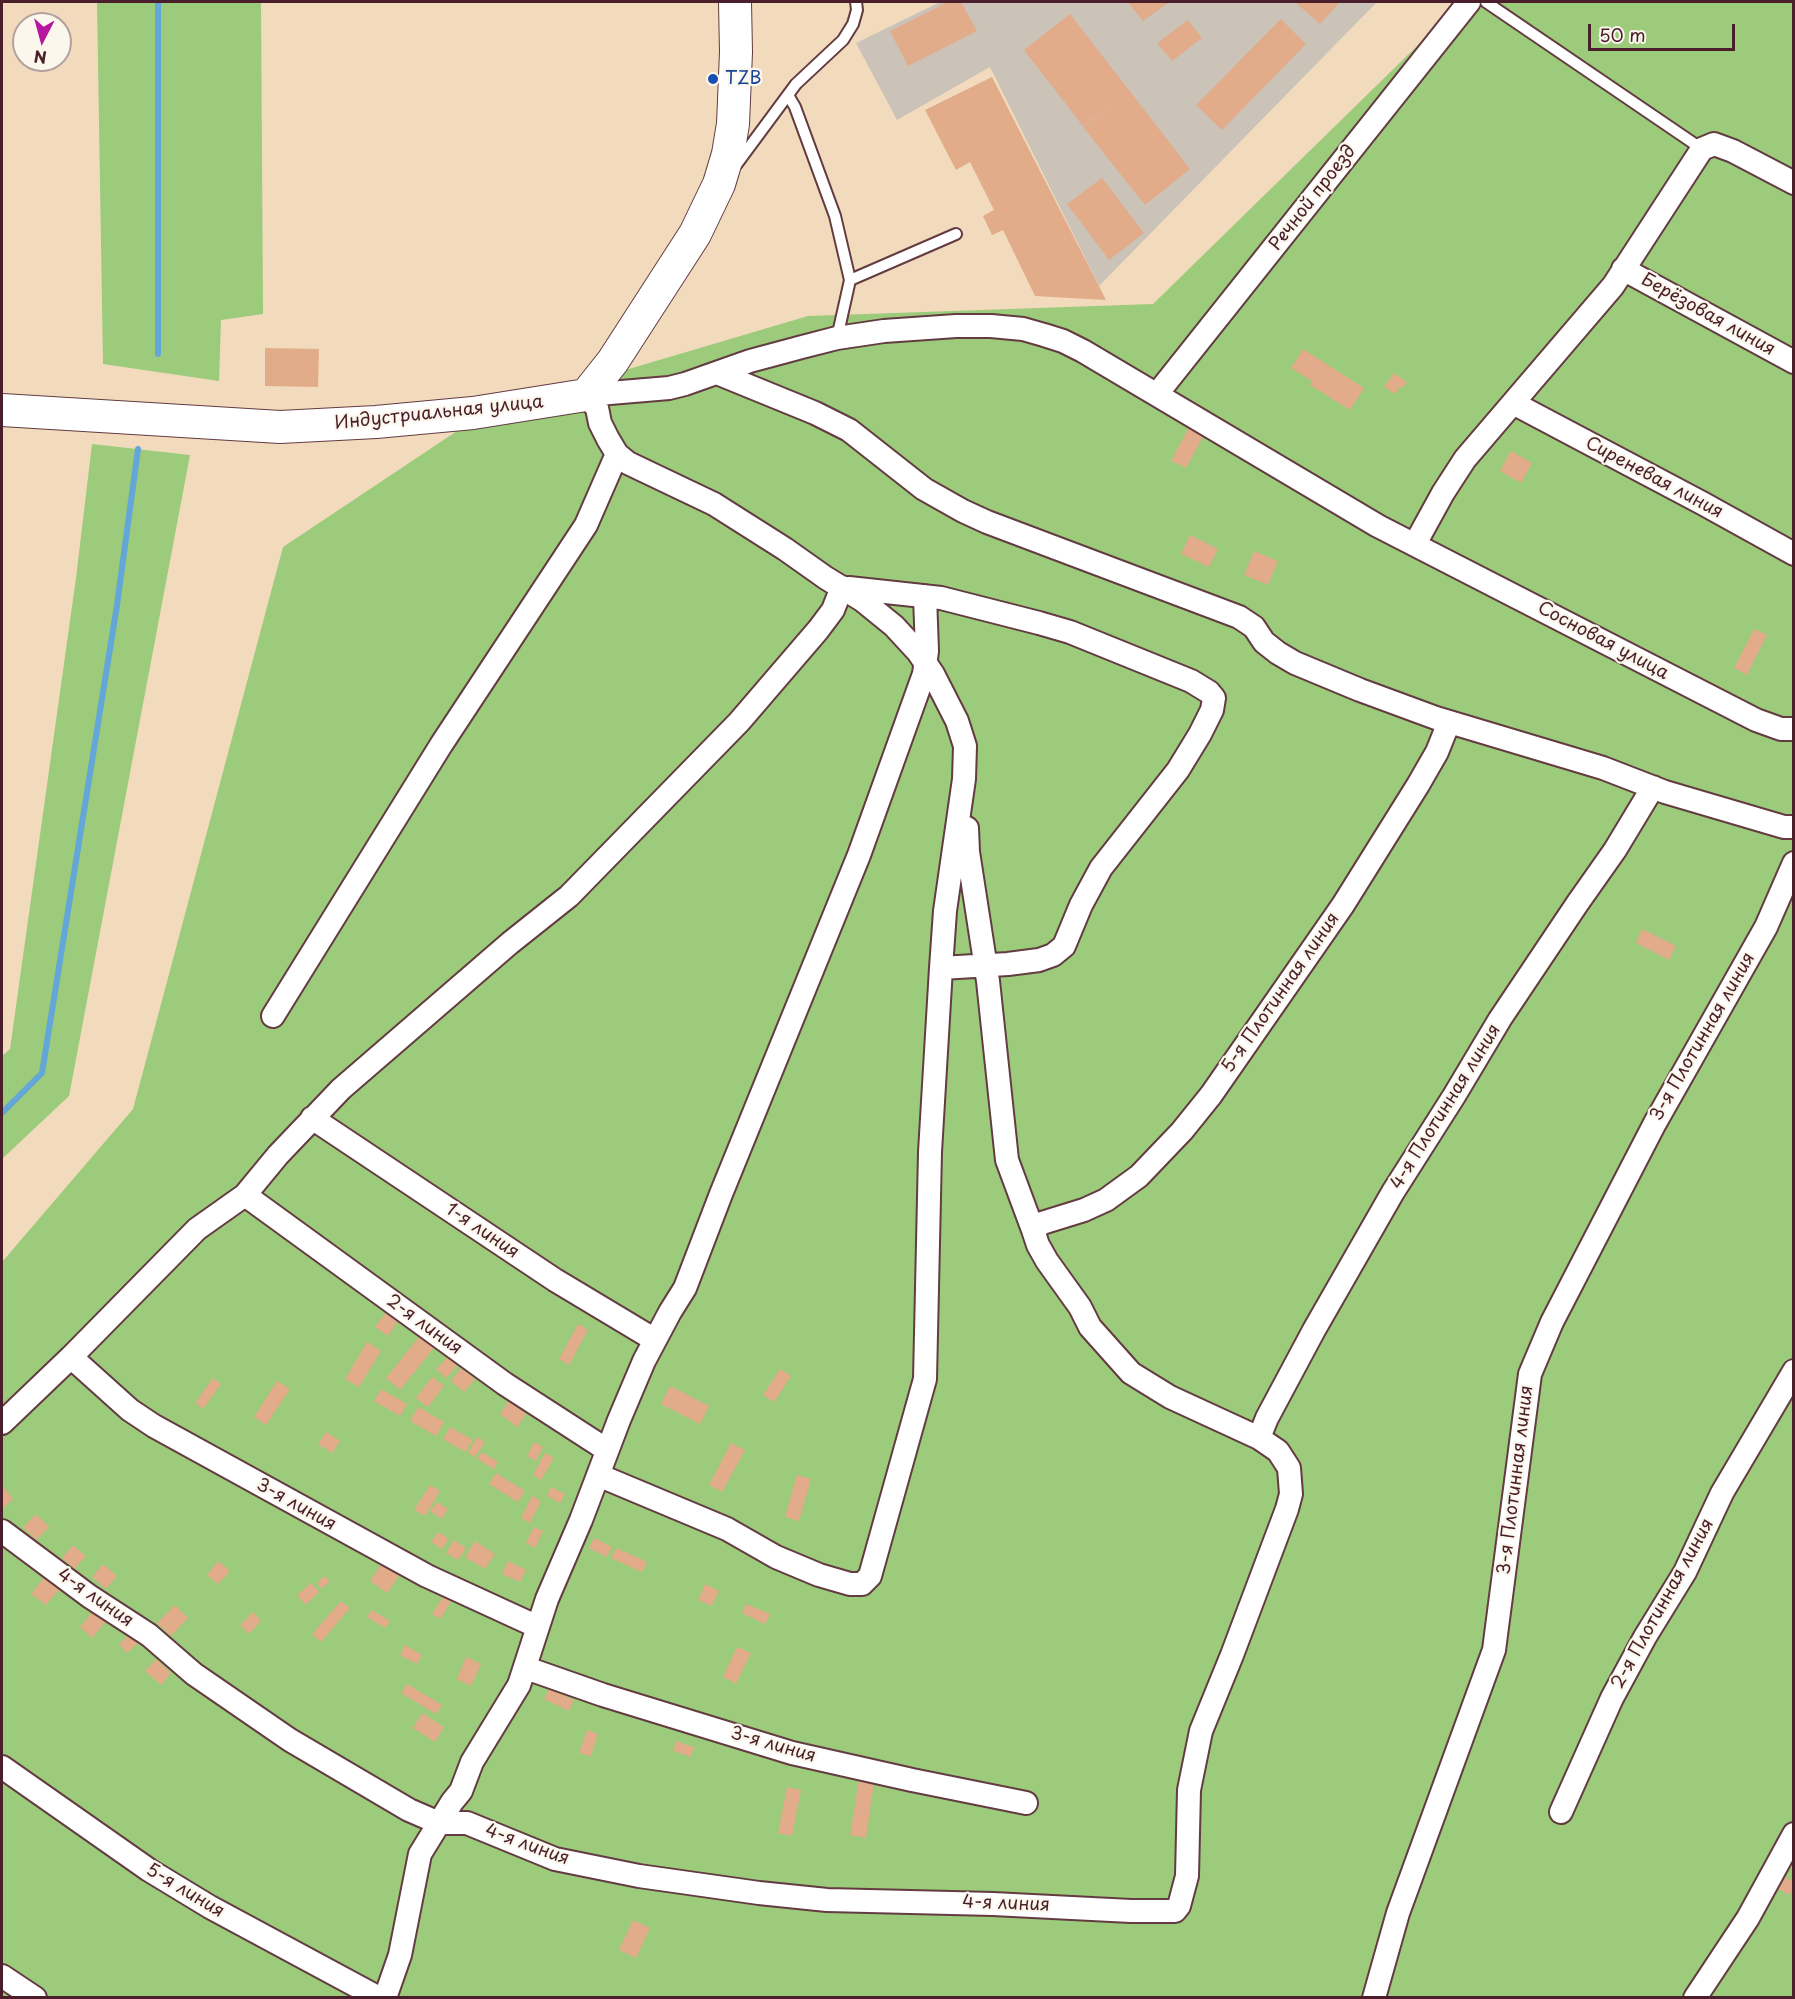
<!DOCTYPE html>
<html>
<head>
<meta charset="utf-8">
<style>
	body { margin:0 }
	#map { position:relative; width:1795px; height:1999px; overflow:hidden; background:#f2dbbc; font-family:"Playpen Sans",sans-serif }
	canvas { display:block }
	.frame { position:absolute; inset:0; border:3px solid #4a1f2b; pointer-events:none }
	.north { position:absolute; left:12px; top:12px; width:60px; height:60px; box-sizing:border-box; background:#fbf7ec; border:2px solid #b4a19f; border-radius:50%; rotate:186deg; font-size:16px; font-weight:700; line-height:24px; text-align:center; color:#4a1f2b }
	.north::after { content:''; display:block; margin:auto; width:21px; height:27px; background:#b5179e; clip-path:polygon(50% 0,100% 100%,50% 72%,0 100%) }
	.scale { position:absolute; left:1588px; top:24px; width:147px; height:27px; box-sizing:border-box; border:3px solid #4a1f2b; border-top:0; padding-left:8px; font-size:18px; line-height:21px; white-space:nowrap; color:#4a1f2b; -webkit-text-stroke:4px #fbf7ec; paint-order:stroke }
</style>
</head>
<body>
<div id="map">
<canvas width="1795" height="1999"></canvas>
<div class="frame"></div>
<div class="north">N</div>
<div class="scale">50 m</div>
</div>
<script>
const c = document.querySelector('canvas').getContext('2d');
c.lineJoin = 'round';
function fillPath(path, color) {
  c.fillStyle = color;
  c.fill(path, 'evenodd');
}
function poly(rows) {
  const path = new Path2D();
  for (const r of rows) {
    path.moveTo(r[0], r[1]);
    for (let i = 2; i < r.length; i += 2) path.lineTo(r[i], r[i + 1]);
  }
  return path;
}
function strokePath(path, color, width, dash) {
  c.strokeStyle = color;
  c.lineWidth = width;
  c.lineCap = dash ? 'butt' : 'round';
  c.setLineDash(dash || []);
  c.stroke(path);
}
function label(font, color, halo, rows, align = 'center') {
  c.font = font + ' "Playpen Sans",sans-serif';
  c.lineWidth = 4.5;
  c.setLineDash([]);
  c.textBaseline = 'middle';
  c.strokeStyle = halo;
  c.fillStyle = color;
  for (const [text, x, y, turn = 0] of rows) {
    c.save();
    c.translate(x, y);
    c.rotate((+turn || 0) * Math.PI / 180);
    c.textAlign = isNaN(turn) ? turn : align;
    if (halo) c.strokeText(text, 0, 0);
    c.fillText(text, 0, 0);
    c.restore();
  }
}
const industrial = poly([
	[940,2,1377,2,1099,286,990,67,897,120,856,43]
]);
const green = poly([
	[97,2,261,2,263,314,221,320,219,381,103,364],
	[1462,2,1793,2,1793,1997,2,1998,2,1262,133,1109,283,547,487,411,808,316,1153,304],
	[92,444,190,455,69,1096,2,1159,2,1056,10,1049,76,578]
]);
const stream = poly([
	[158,354,158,2],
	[2,1113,42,1073,117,605,138,449]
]);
const building = poly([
	[948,2,961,2,977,31,908,66,890,31],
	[1128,2,1169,2,1143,21],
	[1295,2,1340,2,1320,24],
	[1070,14,1190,169,1145,205,1083,127,1124,95,1083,126,1024,50],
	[1281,19,1306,44,1222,130,1196,105],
	[1188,20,1202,38,1172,61,1157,43],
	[992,77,1106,300,1035,296,1003,230,992,235,983,216,994,210,970,162,956,170,925,110],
	[1102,178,1144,233,1109,260,1067,204],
	[265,348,319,349,318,387,265,386],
	[1303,349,1364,388,1350,410,1310,385,1312,381,1291,368],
	[1394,373,1407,382,1403,388,1401,386,1395,394,1384,387],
	[1190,425,1205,433,1186,468,1171,461],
	[1511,451,1532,463,1521,483,1500,471],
	[1190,535,1218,549,1209,567,1181,554],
	[1254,551,1278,561,1268,585,1244,575],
	[1754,629,1767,635,1747,675,1734,668],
	[1642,929,1676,946,1669,960,1636,943],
	[389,1308,401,1316,388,1336,375,1327],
	[578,1324,588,1330,569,1365,559,1359],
	[423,1332,437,1344,400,1390,386,1378],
	[367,1342,381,1351,359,1387,345,1379],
	[448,1357,457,1366,446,1378,436,1369],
	[461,1368,475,1379,464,1392,451,1381],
	[780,1369,791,1376,774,1402,763,1395],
	[432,1377,444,1386,428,1407,416,1398],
	[213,1378,221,1384,203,1409,195,1403],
	[277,1381,290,1389,266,1425,254,1417],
	[670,1386,709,1406,700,1424,661,1404],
	[381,1389,407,1404,400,1416,374,1401],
	[509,1401,526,1414,517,1427,500,1414],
	[418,1407,444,1422,436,1436,410,1421],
	[450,1427,473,1440,465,1452,443,1439],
	[326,1432,340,1441,332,1453,318,1444],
	[477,1437,485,1442,475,1457,468,1453],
	[534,1442,543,1447,536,1461,527,1456],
	[731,1443,745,1450,722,1492,709,1485],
	[482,1452,498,1462,494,1469,477,1459],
	[545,1453,554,1458,541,1480,533,1475],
	[496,1473,525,1491,518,1502,489,1484],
	[797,1475,811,1479,799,1521,785,1517],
	[2,1485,13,1499,2,1509],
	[430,1485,440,1491,425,1516,414,1510],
	[551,1487,565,1494,560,1503,547,1496],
	[532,1496,541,1501,530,1523,521,1518],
	[437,1502,448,1509,442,1519,430,1511],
	[36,1514,49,1527,36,1540,23,1527],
	[534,1527,543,1531,535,1548,526,1543],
	[438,1532,449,1539,442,1549,431,1542],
	[594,1538,612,1547,607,1557,589,1548],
	[454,1540,466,1548,458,1560,446,1553],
	[475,1541,495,1554,485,1569,465,1557],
	[73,1545,86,1556,74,1569,62,1558],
	[616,1548,647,1562,642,1572,611,1558],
	[218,1561,230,1571,218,1584,207,1575],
	[508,1561,526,1570,520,1582,502,1574],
	[383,1562,400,1574,387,1593,370,1581],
	[103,1564,117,1576,106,1589,92,1577],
	[47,1574,62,1586,46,1605,31,1594],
	[324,1576,330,1581,322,1589,317,1583],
	[311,1583,319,1592,306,1605,297,1595],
	[705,1584,719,1591,712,1606,698,1600],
	[443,1597,451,1602,440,1619,432,1614],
	[341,1601,350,1608,321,1642,312,1634],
	[746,1604,770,1614,765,1624,742,1613],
	[175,1605,188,1618,171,1636,157,1623],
	[95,1609,108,1619,92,1638,80,1627],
	[372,1610,390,1621,385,1628,367,1617],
	[253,1612,261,1621,249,1634,240,1625],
	[130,1634,138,1643,127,1653,119,1644],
	[405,1645,422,1655,417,1664,400,1655],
	[737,1647,751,1653,736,1684,723,1677],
	[466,1657,481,1664,471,1686,457,1679],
	[156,1659,171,1673,161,1685,145,1671],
	[407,1684,442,1705,436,1714,401,1693],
	[549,1689,574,1700,569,1711,544,1699],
	[422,1713,444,1727,435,1742,413,1728],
	[587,1730,598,1734,591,1756,579,1753],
	[676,1741,694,1747,691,1757,673,1751],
	[859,1780,874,1782,866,1838,850,1835],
	[787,1787,801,1790,792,1836,778,1833],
	[1778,1873,1794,1882,1794,1887,1789,1895,1772,1885],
	[633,1920,650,1928,636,1958,619,1950]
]);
const service = poly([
	[1486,2,1702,149],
	[788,95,795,107,835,216,850,280],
	[736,165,796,84,843,40,853,24,857,10,856,2],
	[837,338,850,280,956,234]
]);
const minor = poly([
	[1623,269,1794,362],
	[717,373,815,413,849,430,924,489,963,511,987,522,1239,617,1254,627,1264,642,1278,653,1295,663,1360,690,1436,718,1603,768,1665,792,1784,827,1794,827],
	[1157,394,1469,2],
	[586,395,597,408,600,423,608,439,617,454,628,463,714,504,785,549,826,578,862,600,894,626,918,652,933,674,957,721,965,746,964,779,945,911,941,968,930,1152,925,1379,870,1576,862,1584,850,1584,819,1575,776,1557,727,1529,598,1475],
	[586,395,669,388,685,384,750,361,802,347,837,338,884,331,956,326,991,326,1023,329,1044,335,1063,341,1083,351,1378,526,1756,720,1781,729,1794,729],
	[1513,403,1702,503,1794,554],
	[1415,544,1443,493,1465,459,1613,286,1702,149,1714,144,1733,151,1794,183],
	[849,588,941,598,1039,623,1070,632,1191,681,1209,692,1214,698,1212,710,1200,734,1178,770,1101,868,1081,905,1064,946,1053,955,1039,960,1008,964,941,968],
	[967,828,968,852,988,981,1007,1160,1033,1230],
	[273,1016,441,745,586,525,617,454],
	[312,1118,555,1280,655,1340],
	[245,1195,505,1384,607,1450],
	[71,1357,130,1410,154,1426,427,1576,538,1627],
	[2,1423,71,1357,197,1229,245,1195,278,1155,341,1089,510,943,569,896,739,722,818,630,833,610,842,587],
	[1259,1438,1267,1418,1314,1330,1393,1192,1454,1096,1500,1019,1577,904,1615,850,1653,787],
	[2,1531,89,1596,149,1635,194,1674,290,1740,409,1810,439,1823,467,1823,555,1859,639,1876,759,1893,827,1900,993,1904,1131,1911,1175,1911,1179,1906,1187,1876,1189,1790,1201,1731,1232,1655,1287,1509,1291,1494,1289,1468,1278,1451,1259,1438,1170,1397,1131,1373,1090,1327,1080,1307,1047,1261,1038,1245,1033,1230,1042,1223,1084,1210,1106,1200,1139,1176,1182,1131,1211,1095,1343,905,1418,785,1437,752,1449,722],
	[526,1668,603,1695,792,1753,912,1780,1026,1803],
	[2,1767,149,1870,210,1907,379,1998],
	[1561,1812,1612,1698,1645,1637,1685,1572,1722,1493,1794,1371],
	[2,1976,35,1998],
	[385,1998,400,1955,420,1854,452,1802,461,1791,472,1762,519,1685,547,1599,581,1520,619,1420,644,1361,670,1312,685,1288,721,1194,859,855,924,674,927,651,925,596],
	[1374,1998,1398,1913,1494,1650,1530,1374,1552,1322,1655,1123,1766,927,1794,863],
	[1695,1998,1748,1918,1794,1834]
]);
const secondary = poly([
	[2,410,280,427,376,422,473,413,586,395,613,361,695,234,719,184,728,154,733,124,736,52,735,2]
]);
const markers = [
	[713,79,6,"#1a4fb4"]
];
const transitNames = [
	["TZB",725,79]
];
const streetNames = [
	["Речной проезд",1313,198,-52],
	["Берёзовая линия",1708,315,29],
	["Индустриальная улица",439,413,-6],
	["Сиреневая линия",1654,478,28],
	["Сосновая улица",1603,641,28],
	["5-я Плотинная линия",1281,993,-55],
	["3-я Плотинная линия",1703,1037,-60],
	["4-я Плотинная линия",1446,1107,-58],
	["1-я линия",482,1231,34],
	["2-я линия",424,1325,36],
	["3-я Плотинная линия",1516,1480,-83],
	["3-я линия",296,1505,29],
	["4-я линия",95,1598,35],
	["2-я Плотинная линия",1663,1604,-61],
	["3-я линия",773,1745,16],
	["4-я линия",527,1845,20],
	["5-я линия",185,1891,31],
	["4-я линия",1006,1904,2]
];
fillPath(industrial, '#cbc3b8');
fillPath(green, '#9bcb7b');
strokePath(stream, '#63a6d8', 6);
fillPath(building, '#e2ab89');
strokePath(service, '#633b41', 14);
strokePath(minor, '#633b41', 26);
strokePath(secondary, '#633b41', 34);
strokePath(service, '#fff', 10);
strokePath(minor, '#fff', 22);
strokePath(secondary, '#fff', 32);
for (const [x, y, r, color] of markers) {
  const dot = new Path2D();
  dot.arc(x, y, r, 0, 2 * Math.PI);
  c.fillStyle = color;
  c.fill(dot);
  strokePath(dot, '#fbf7ec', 2);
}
label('18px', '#164399', '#fbf7ec', transitNames, 'left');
label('18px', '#4a1f2b', '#fbf7ec', streetNames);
</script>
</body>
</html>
